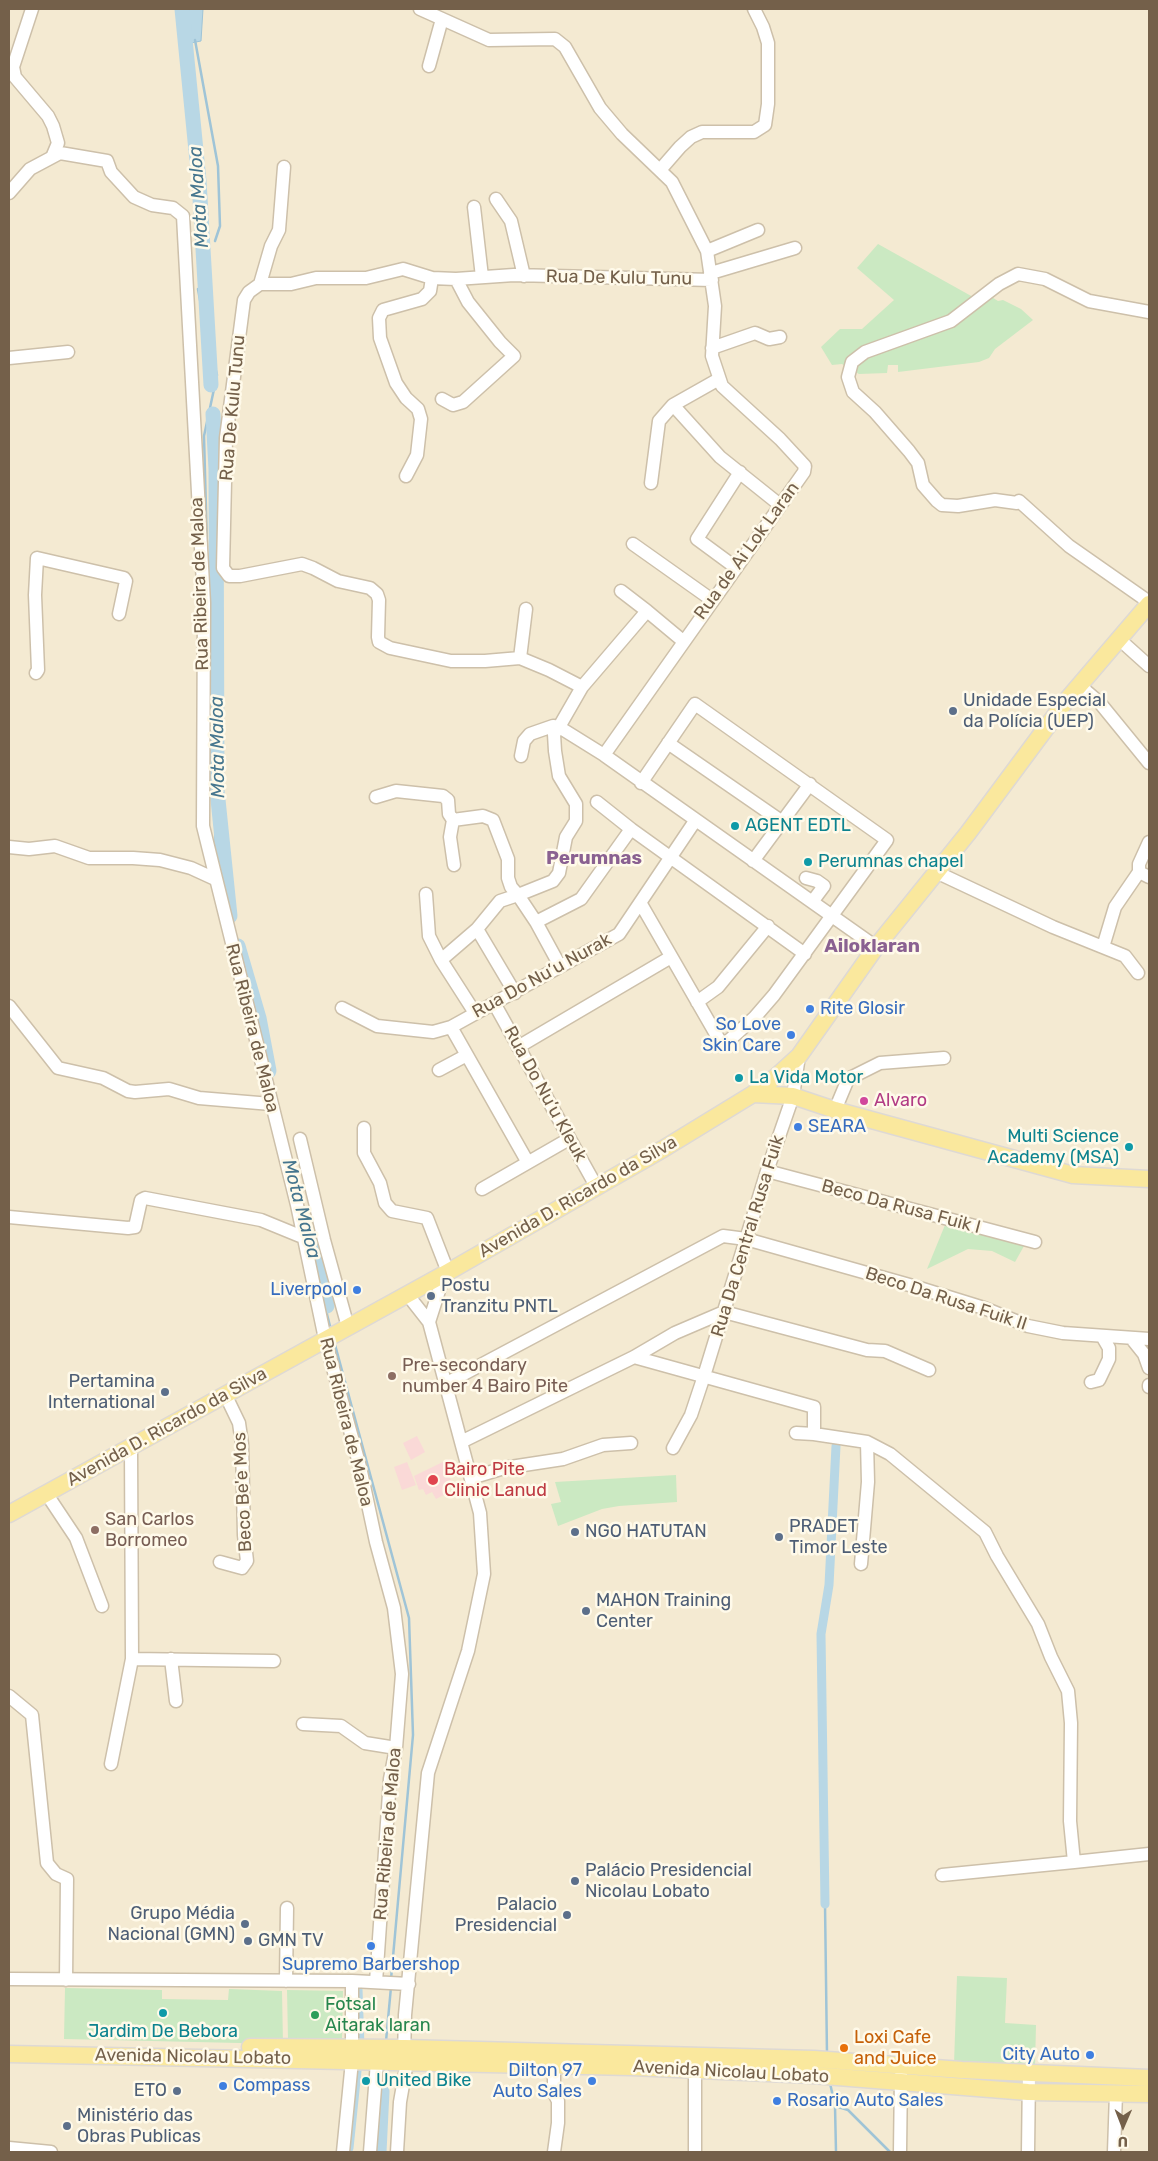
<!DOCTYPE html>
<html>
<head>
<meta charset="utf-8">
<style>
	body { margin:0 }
	#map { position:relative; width:1158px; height:2161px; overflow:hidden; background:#fcf7e4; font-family:Rubik,sans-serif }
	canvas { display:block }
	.frame { position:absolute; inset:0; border:10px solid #74604a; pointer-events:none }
	.north { position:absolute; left:1098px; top:2101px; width:50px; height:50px; -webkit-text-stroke:4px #fffaea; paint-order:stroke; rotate:181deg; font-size:14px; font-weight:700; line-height:20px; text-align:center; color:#74604a }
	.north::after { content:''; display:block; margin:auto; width:18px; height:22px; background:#74604a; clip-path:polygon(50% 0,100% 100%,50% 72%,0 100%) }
</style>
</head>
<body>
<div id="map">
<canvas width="1158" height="2161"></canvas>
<div class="frame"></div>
<div class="north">U</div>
</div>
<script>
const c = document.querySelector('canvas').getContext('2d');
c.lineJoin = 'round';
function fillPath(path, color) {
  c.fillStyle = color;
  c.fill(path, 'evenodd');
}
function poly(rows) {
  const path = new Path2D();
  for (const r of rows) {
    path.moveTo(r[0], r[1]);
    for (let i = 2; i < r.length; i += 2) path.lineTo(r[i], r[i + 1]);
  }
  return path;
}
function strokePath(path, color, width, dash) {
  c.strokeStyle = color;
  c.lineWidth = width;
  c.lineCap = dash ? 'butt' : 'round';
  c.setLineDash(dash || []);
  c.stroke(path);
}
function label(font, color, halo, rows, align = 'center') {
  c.font = font + ' Rubik,sans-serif';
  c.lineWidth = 5;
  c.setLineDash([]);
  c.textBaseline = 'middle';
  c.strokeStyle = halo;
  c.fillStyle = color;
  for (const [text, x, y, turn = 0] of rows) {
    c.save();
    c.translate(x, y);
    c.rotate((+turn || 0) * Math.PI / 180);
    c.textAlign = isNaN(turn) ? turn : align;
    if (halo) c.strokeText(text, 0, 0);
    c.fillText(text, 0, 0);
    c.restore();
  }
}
const residential = poly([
	[9,9,1149,9,1149,2152,9,2152]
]);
const medical = poly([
	[417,1436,425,1452,411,1460,403,1443],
	[449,1459,455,1471,448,1474,453,1484,448,1487,450,1492,436,1499,432,1492,426,1495,423,1489,419,1490,414,1476],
	[407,1462,416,1485,402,1490,394,1467]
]);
const green = poly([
	[878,244,973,297,990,296,998,301,1003,300,1021,309,1033,320,995,349,989,358,979,362,898,372,898,365,888,365,887,373,859,374,842,364,832,365,821,347,840,329,862,329,894,300,857,268],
	[945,1225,1024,1246,1015,1262,992,1251,968,1249,927,1269],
	[676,1475,677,1502,619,1506,602,1509,558,1526,551,1504,561,1502,555,1482],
	[957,1976,1007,1978,1005,2023,1036,2025,1035,2067,954,2064],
	[65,1988,162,1990,162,1999,228,2000,229,1989,282,1991,283,2044,64,2039],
	[287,1990,343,1991,342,2039,288,2039]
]);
const water = poly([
	[183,9,203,9,201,41,191,43,183,9]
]);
const stream = poly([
	[195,40,218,166,220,226,215,241],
	[198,289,200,300],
	[207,547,204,436,217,375,214,363],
	[210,643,216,855],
	[320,1287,331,1330],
	[334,1341,409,1618,413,1735,391,1979],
	[825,1904,827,2055],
	[386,2041,391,1987],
	[830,2083,835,2106,836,2152],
	[835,2106,848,2110,890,2152],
	[377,2152,384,2067]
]);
const canal = poly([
	[825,1904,821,1634,829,1585,836,1446],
	[358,1989,360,2047],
	[349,2148,358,2061]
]);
const river = poly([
	[182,9,199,181,211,385],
	[213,414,216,469,217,790,230,916],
	[238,946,259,1018,269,1071],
	[309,1237,327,1306],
	[379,2152,382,2092]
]);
const minor = poly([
	[32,9,13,67,15,77,48,116,53,126,58,143,53,155],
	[420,9,489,40,555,39,565,47,600,108,622,134,672,182,707,251,715,306,712,356,722,386,780,439,805,466,804,472,604,755],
	[429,66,442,19],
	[660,170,680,147,691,137,702,132,754,132,765,125,768,104,768,43,763,27,754,9],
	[9,193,30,169,60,153,107,161,111,172,134,197,152,205,173,208,183,216,204,603,203,826,297,1205,325,1339,360,1467,376,1542,394,1608,402,1674,396,1748,390,1779,376,1982],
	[496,199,511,221,524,276],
	[474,207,482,277],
	[707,251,758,230],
	[711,273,795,248],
	[260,284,271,246,279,230,284,167],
	[1149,312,1089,301,1045,279,1018,274,999,284,951,321,865,352,852,362,848,377,853,392,875,412,909,451,918,463,923,485,937,501,942,505,958,506,995,500,1017,503,1019,501,1069,546,1149,602],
	[712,348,755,333,769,339,780,337],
	[9,358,68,352],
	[719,379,673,405,720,457,780,505],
	[442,399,453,405,463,402,514,356,500,342,468,302,456,279],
	[406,476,417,455,421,419,418,409,406,398,396,383,380,338,379,318,383,310,422,299,430,291,432,278],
	[651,483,659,421,673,405],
	[633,544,712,600],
	[735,567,697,539,740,472],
	[621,591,647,611],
	[1119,639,1149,666],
	[683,641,647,611,582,687,559,727,604,755,876,947],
	[520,658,526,609],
	[36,673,38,670,35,595,37,558,124,578,126,581,119,614],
	[1079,685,1100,703,1149,763],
	[582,687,549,670,520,658,485,661,451,661,390,648,379,642,378,637,379,600,377,594,370,588,338,581,313,568,302,564,240,576,229,576,223,568,226,438,244,300,249,292,260,284,291,284,316,278,366,278,403,269,432,278,456,279,514,275,712,280],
	[668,743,781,821],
	[521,756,524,741,530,734,553,726,559,727],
	[376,797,396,791,443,796,448,800,449,814,453,820],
	[597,802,631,829],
	[1149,842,1139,864,1139,872,1149,877],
	[9,847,29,849,55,846,89,858,133,858,160,860,191,868,215,879],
	[753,861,810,784],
	[454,865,450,837,453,820,483,816,493,820,508,859,508,878,511,887,518,895,553,881,559,873,566,837,576,821,576,804,559,776,555,751,554,734,559,727],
	[936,872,1053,927,1125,956,1138,973],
	[806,878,817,881,824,886,812,902],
	[426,894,429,936,441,960],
	[641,904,717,1036,720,1041,726,1043,755,1017,774,995,887,840,695,704,641,783],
	[477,929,515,993],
	[1103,947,1115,907,1139,872],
	[560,966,536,922,581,899,631,829,805,954],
	[697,1002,718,987,768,926],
	[494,1003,596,1186],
	[9,1006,58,1068,103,1078,128,1091,135,1092,169,1089,199,1098,271,1104],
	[342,1008,377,1026,433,1032,451,1027,619,934,695,821],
	[475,1013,441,960,477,929,500,901,518,895,536,922],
	[451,1027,527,1161],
	[518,1047,671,957],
	[439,1070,467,1055],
	[835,1110,848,1079,880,1063,944,1058],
	[364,1128,364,1153,380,1183,385,1203,392,1211,427,1218,448,1272],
	[300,1139,324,1240,348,1327],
	[767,1171,1035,1242],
	[482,1189,569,1139],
	[9,1217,128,1228,135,1227,141,1200,145,1198,261,1220,305,1238],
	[407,1294,429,1322],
	[1132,1339,1144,1354,1149,1368],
	[634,1357,814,1407,814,1434,867,1442,890,1454,985,1532,997,1556,1038,1624,1051,1657,1068,1691,1071,1723,1070,1821,1074,1862,1149,1854],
	[1091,1382,1099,1380,1109,1359,1109,1348,1102,1336],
	[445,1384,723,1236,746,1239,913,1286,984,1308,1028,1326,1063,1333,1149,1339],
	[1149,1385,1149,1387],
	[796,1433,814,1434],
	[461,1442,634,1357,675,1333,724,1312,867,1350,885,1351,929,1370],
	[673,1448,691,1415,704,1376,767,1171,793,1096,799,1056],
	[471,1478,504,1468,563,1459,603,1445,631,1443],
	[46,1493,76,1538,102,1606],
	[220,1562,242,1568,247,1561,244,1535,242,1444,239,1423,225,1394],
	[861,1564,868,1482,867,1442],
	[132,1659,274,1661],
	[171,1659,176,1701],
	[9,1696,32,1715,47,1863,56,1874,67,1879,66,1980],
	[303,1724,341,1726,365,1743,396,1748],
	[111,1764,132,1659,131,1447],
	[942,1875,1074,1862],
	[9,1979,352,1981,409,1984],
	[286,1981,287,1908],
	[404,2057,405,2015,428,1773,468,1651,484,1574,480,1513,429,1322,444,1275],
	[695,2071,695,2152],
	[9,2148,51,2152],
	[343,2152,352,2061,352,1981],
	[370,2152,377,2062],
	[397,2152,400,2102,407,2062],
	[554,2152,558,2123,558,2101,554,2093,554,2066],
	[900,2152,901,2075],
	[1028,2152,1029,2073],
	[1114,2152,1116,2093]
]);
const major = poly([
	[753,1094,793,1096,835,1110,1073,1175,1149,1179],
	[9,1514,448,1272,663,1149,753,1094,777,1076,799,1056,876,947,968,833,1066,701,1149,604],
	[250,2047,405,2048,814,2059,962,2070,1149,2078],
	[9,2054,632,2067,812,2075,1028,2092,1149,2094]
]);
const markers = [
	[953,711,5,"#5c6f8a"],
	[735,826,5,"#0f9aa8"],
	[808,862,5,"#0f9aa8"],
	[810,1009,5,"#3f7fe0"],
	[791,1035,5,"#3f7fe0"],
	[739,1078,5,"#0f9aa8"],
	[864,1101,5,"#d1479c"],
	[798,1127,5,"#3f7fe0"],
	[1129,1147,5,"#0f9aa8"],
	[357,1290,5,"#3f7fe0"],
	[431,1296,5,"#5c6f8a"],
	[392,1376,5,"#8d6e63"],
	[165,1392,5,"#5c6f8a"],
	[433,1480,6,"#e0444e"],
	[95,1530,5,"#8d6e63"],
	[575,1532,5,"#5c6f8a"],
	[779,1537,5,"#5c6f8a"],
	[586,1611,5,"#5c6f8a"],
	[575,1881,5,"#5c6f8a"],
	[567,1915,5,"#5c6f8a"],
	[245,1924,5,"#5c6f8a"],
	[248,1941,5,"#5c6f8a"],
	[371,1946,5,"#3f7fe0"],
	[163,2013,5,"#0f9aa8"],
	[315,2015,5,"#2e9e5b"],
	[844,2048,5,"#e8710a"],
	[1090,2055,5,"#3f7fe0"],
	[366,2081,5,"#0f9aa8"],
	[592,2081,5,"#3f7fe0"],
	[223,2086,5,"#3f7fe0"],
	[177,2091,5,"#5c6f8a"],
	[777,2101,5,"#3f7fe0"],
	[67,2126,5,"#5c6f8a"]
];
const streetNames = [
	["Rua De Kulu Tunu",619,278,1],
	["Rua De Kulu Tunu",233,408,-85],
	["Rua de Ai Lok Laran",747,551,-54],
	["Rua Ribeira de Maloa",200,584,-92],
	["Rua Do Nu’u Nurak",542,976,-29],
	["Rua Ribeira de Maloa",252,1028,76],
	["Rua Do Nu’u Kleuk",545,1094,61],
	["Avenida D. Ricardo da Silva",578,1197,-30],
	["Beco Da Rusa Fuik I",901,1207,15],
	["Rua Da Central Rusa Fuik",748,1236,-73],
	["Beco Da Rusa Fuik II",946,1299,18],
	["Rua Ribeira de Maloa",346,1422,76],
	["Avenida D. Ricardo da Silva",167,1427,-29],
	["Beco Be'e Mos",243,1492,-93],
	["Rua Ribeira de Maloa",388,1834,-85],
	["Avenida Nicolau Lobato",193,2057,1],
	["Avenida Nicolau Lobato",731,2072,3]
];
const serviceNames = [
	["Unidade Especial",963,701],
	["da Polícia (UEP)",963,722],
	["Postu",441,1286],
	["Tranzitu PNTL",441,1307],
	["Pertamina",155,1382,"right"],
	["International",155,1403,"right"],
	["PRADET",789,1527],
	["Timor Leste",789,1548],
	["NGO HATUTAN",585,1532],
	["MAHON Training",596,1601],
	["Center",596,1622],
	["Palácio Presidencial",585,1871],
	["Nicolau Lobato",585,1892],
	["Palacio",557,1905,"right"],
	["Presidencial",557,1926,"right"],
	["Grupo Média",235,1914,"right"],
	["Nacional (GMN)",235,1935,"right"],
	["GMN TV",258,1941],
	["ETO",167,2091,"right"],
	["Ministério das",77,2116],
	["Obras Publicas",77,2137]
];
const cultureNames = [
	["AGENT EDTL",745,826],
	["Perumnas chapel",818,862],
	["La Vida Motor",749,1078],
	["Multi Science",1119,1137,"right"],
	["Academy (MSA)",1119,1158,"right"],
	["Jardim De Bebora",163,2032,"center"],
	["United Bike",376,2081]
];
const shopNames = [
	["Rite Glosir",820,1009],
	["So Love",781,1025,"right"],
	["Skin Care",781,1046,"right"],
	["SEARA",808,1127],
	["Liverpool",347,1290,"right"],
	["Supremo Barbershop",371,1965,"center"],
	["City Auto",1080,2055,"right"],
	["Dilton 97",582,2071,"right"],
	["Auto Sales",582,2092,"right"],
	["Compass",233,2086],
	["Rosario Auto Sales",787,2101]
];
const hotelNames = [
	["Alvaro",874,1101]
];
const educationNames = [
	["Pre-secondary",402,1366],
	["number 4 Bairo Pite",402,1387],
	["San Carlos",105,1520],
	["Borromeo",105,1541]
];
const healthNames = [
	["Bairo Pite",444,1470],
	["Clinic Lanud",444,1491]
];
const leisureNames = [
	["Fotsal",325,2005],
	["Aitarak laran",325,2026]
];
const foodNames = [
	["Loxi Cafe",854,2038],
	["and Juice",854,2059]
];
const waterNames = [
	["Mota Maloa",199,197,-94],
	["Mota Maloa",218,747,-91],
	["Mota Maloa",301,1209,75]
];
const neighbourhoodNames = [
	["Perumnas",594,859],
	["Ailoklaran",872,947]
];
fillPath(residential, '#f4ead2');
fillPath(medical, '#fad9d7');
fillPath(green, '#cbe9c2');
fillPath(water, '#b8d7e5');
strokePath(water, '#9fc4d7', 1);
strokePath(stream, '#9fc4d7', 2.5);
strokePath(canal, '#b8d7e5', 9);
strokePath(river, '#b8d7e5', 15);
strokePath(minor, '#cdc0aa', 15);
strokePath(major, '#ded9d4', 19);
strokePath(minor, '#fff', 12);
strokePath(major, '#fae89d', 16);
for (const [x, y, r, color] of markers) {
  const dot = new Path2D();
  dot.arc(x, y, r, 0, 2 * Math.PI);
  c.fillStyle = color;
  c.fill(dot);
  strokePath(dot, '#fffaea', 2);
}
label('18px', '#74604a', '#fffaea', streetNames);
label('18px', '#4e5e75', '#fffaea', serviceNames, 'left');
label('18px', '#0d838f', '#fffaea', cultureNames, 'left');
label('18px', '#366cbe', '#fffaea', shopNames, 'left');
label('18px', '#b23c85', '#fffaea', hotelNames, 'left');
label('18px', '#785e54', '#fffaea', educationNames, 'left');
label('18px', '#be3a42', '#fffaea', healthNames, 'left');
label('18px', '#27864d', '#fffaea', leisureNames, 'left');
label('18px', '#c56008', '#fffaea', foodNames, 'left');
label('italic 19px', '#46768e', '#fffaea', waterNames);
label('bold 19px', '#8a6191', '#fffaea', neighbourhoodNames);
</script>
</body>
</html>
